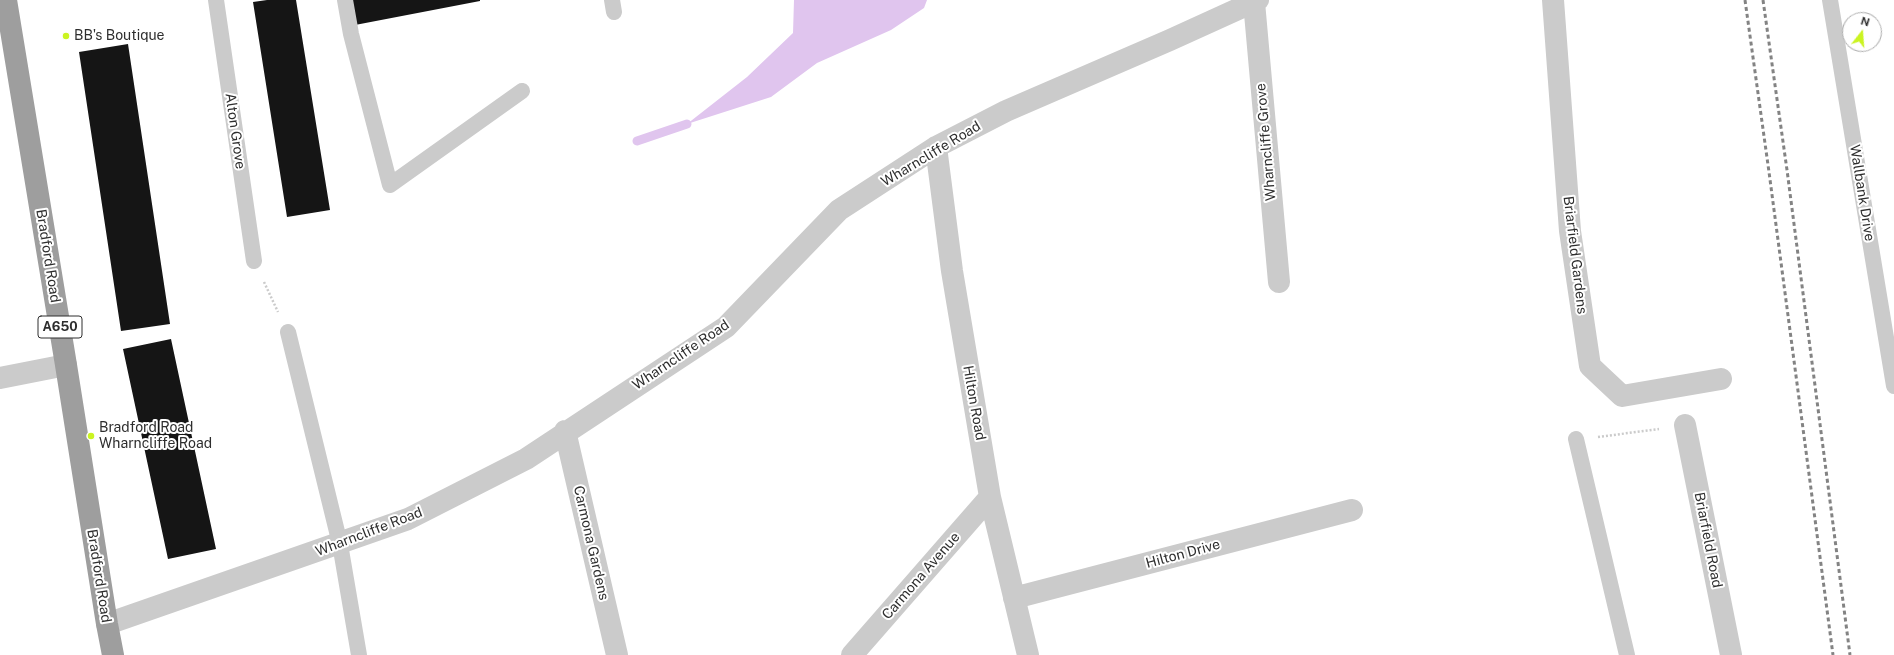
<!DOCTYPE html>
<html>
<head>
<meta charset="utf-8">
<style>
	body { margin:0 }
	#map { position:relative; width:1894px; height:655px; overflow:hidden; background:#fff; font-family:"Public Sans",sans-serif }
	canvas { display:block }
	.north { position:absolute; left:1842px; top:12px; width:40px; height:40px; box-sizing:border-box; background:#fff; border:1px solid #ababab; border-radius:50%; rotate:17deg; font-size:11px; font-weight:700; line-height:16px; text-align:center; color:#2e2e2e }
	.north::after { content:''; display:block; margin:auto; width:14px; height:18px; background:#cbf421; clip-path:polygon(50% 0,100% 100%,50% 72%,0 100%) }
</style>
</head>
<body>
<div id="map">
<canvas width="1894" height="655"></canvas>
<div class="north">N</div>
</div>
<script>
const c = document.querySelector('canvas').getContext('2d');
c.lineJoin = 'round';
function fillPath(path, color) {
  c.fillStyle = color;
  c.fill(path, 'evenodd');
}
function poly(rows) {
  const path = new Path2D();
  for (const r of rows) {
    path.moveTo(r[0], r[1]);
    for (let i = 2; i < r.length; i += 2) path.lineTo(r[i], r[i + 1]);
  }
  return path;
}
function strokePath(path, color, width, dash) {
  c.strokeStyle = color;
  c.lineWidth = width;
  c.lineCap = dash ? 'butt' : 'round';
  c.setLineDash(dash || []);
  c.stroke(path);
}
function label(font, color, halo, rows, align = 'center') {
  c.font = font + ' "Public Sans",sans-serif';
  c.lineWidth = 4;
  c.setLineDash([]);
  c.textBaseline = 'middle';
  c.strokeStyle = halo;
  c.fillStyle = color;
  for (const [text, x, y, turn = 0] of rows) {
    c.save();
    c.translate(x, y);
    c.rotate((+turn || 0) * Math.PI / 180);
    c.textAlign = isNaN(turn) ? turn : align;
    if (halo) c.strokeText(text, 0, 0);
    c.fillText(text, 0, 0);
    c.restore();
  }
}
const water = poly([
	[794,0,927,0,924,8,891,30,817,63,771,97,687,124,747,77,793,33]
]);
const stream = poly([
	[637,141,687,124]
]);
const building = poly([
	[267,0,296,0,330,210,287,217,253,2],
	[351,0,480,0,480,1,355,25],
	[128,44,170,324,121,331,79,52],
	[171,339,216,549,168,559,123,349]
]);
const path = poly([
	[264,282,278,312],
	[1598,437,1659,429]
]);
const service = poly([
	[216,0,254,261],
	[345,0,351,34,390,185,522,91],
	[612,0,614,12],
	[1830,0,1894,386],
	[288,332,340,544,359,655],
	[1576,439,1627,655]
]);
const minor = poly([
	[1553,0,1570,231,1590,366,1622,396,1721,379],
	[1254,2,1279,282],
	[936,147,952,271,990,497,1028,655],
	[0,378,66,365],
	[1685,425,1731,655],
	[565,431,617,655],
	[1014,598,1352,510],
	[107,624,408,519,526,459,726,327,839,210,936,147,1006,111,1170,40,1258,0],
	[852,655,990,497]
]);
const trunk = poly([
	[6,0,66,365,107,624,113,655]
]);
const rail = poly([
	[1745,0,1769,172,1833,655],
	[1763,0,1787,170,1850,655]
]);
const markers = [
	[66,36,4,"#cbf421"],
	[91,436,4,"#cbf421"]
];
const shields = [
	[60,327,44]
];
const shieldNames = [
	["A650",60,327]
];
const poiNames = [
	["BB's Boutique",74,36],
	["Bradford Road",99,428],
	["Wharncliffe Road",99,444]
];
const streetNames = [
	["Alton Grove",235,131,82],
	["Wharncliffe Grove",1266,142,-95],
	["Wharncliffe Road",931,154,-31],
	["Wallbank Drive",1862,193,81],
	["Briarfield Gardens",1575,255,83],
	["Bradford Road",48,256,81],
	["Wharncliffe Road",681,355,-34],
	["Hilton Road",974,403,80],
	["Wharncliffe Road",369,532,-21],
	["Briarfield Road",1708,540,79],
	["Carmona Gardens",591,543,77],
	["Hilton Drive",1183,554,-15],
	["Bradford Road",99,576,81],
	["Carmona Avenue",921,576,-49]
];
fillPath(water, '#e0c5ee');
strokePath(stream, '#e0c5ee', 9);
fillPath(building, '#151515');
strokePath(path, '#cbcbcb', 2.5, [2, 2]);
strokePath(service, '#cbcbcb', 16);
strokePath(minor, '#cbcbcb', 22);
strokePath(trunk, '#9e9e9e', 22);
strokePath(rail, '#838383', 3, [4, 3]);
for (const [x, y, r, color] of markers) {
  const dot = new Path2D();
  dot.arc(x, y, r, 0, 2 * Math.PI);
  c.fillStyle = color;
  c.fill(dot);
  strokePath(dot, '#fff', 1.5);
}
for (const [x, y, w] of shields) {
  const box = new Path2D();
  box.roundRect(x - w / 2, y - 11, w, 22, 3);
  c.fillStyle = '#fff';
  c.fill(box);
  strokePath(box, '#2e2e2e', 1);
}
label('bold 13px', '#2e2e2e', null, shieldNames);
label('14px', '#2e2e2e', '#fff', poiNames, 'left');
label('14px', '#2e2e2e', '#fff', streetNames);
</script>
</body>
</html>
